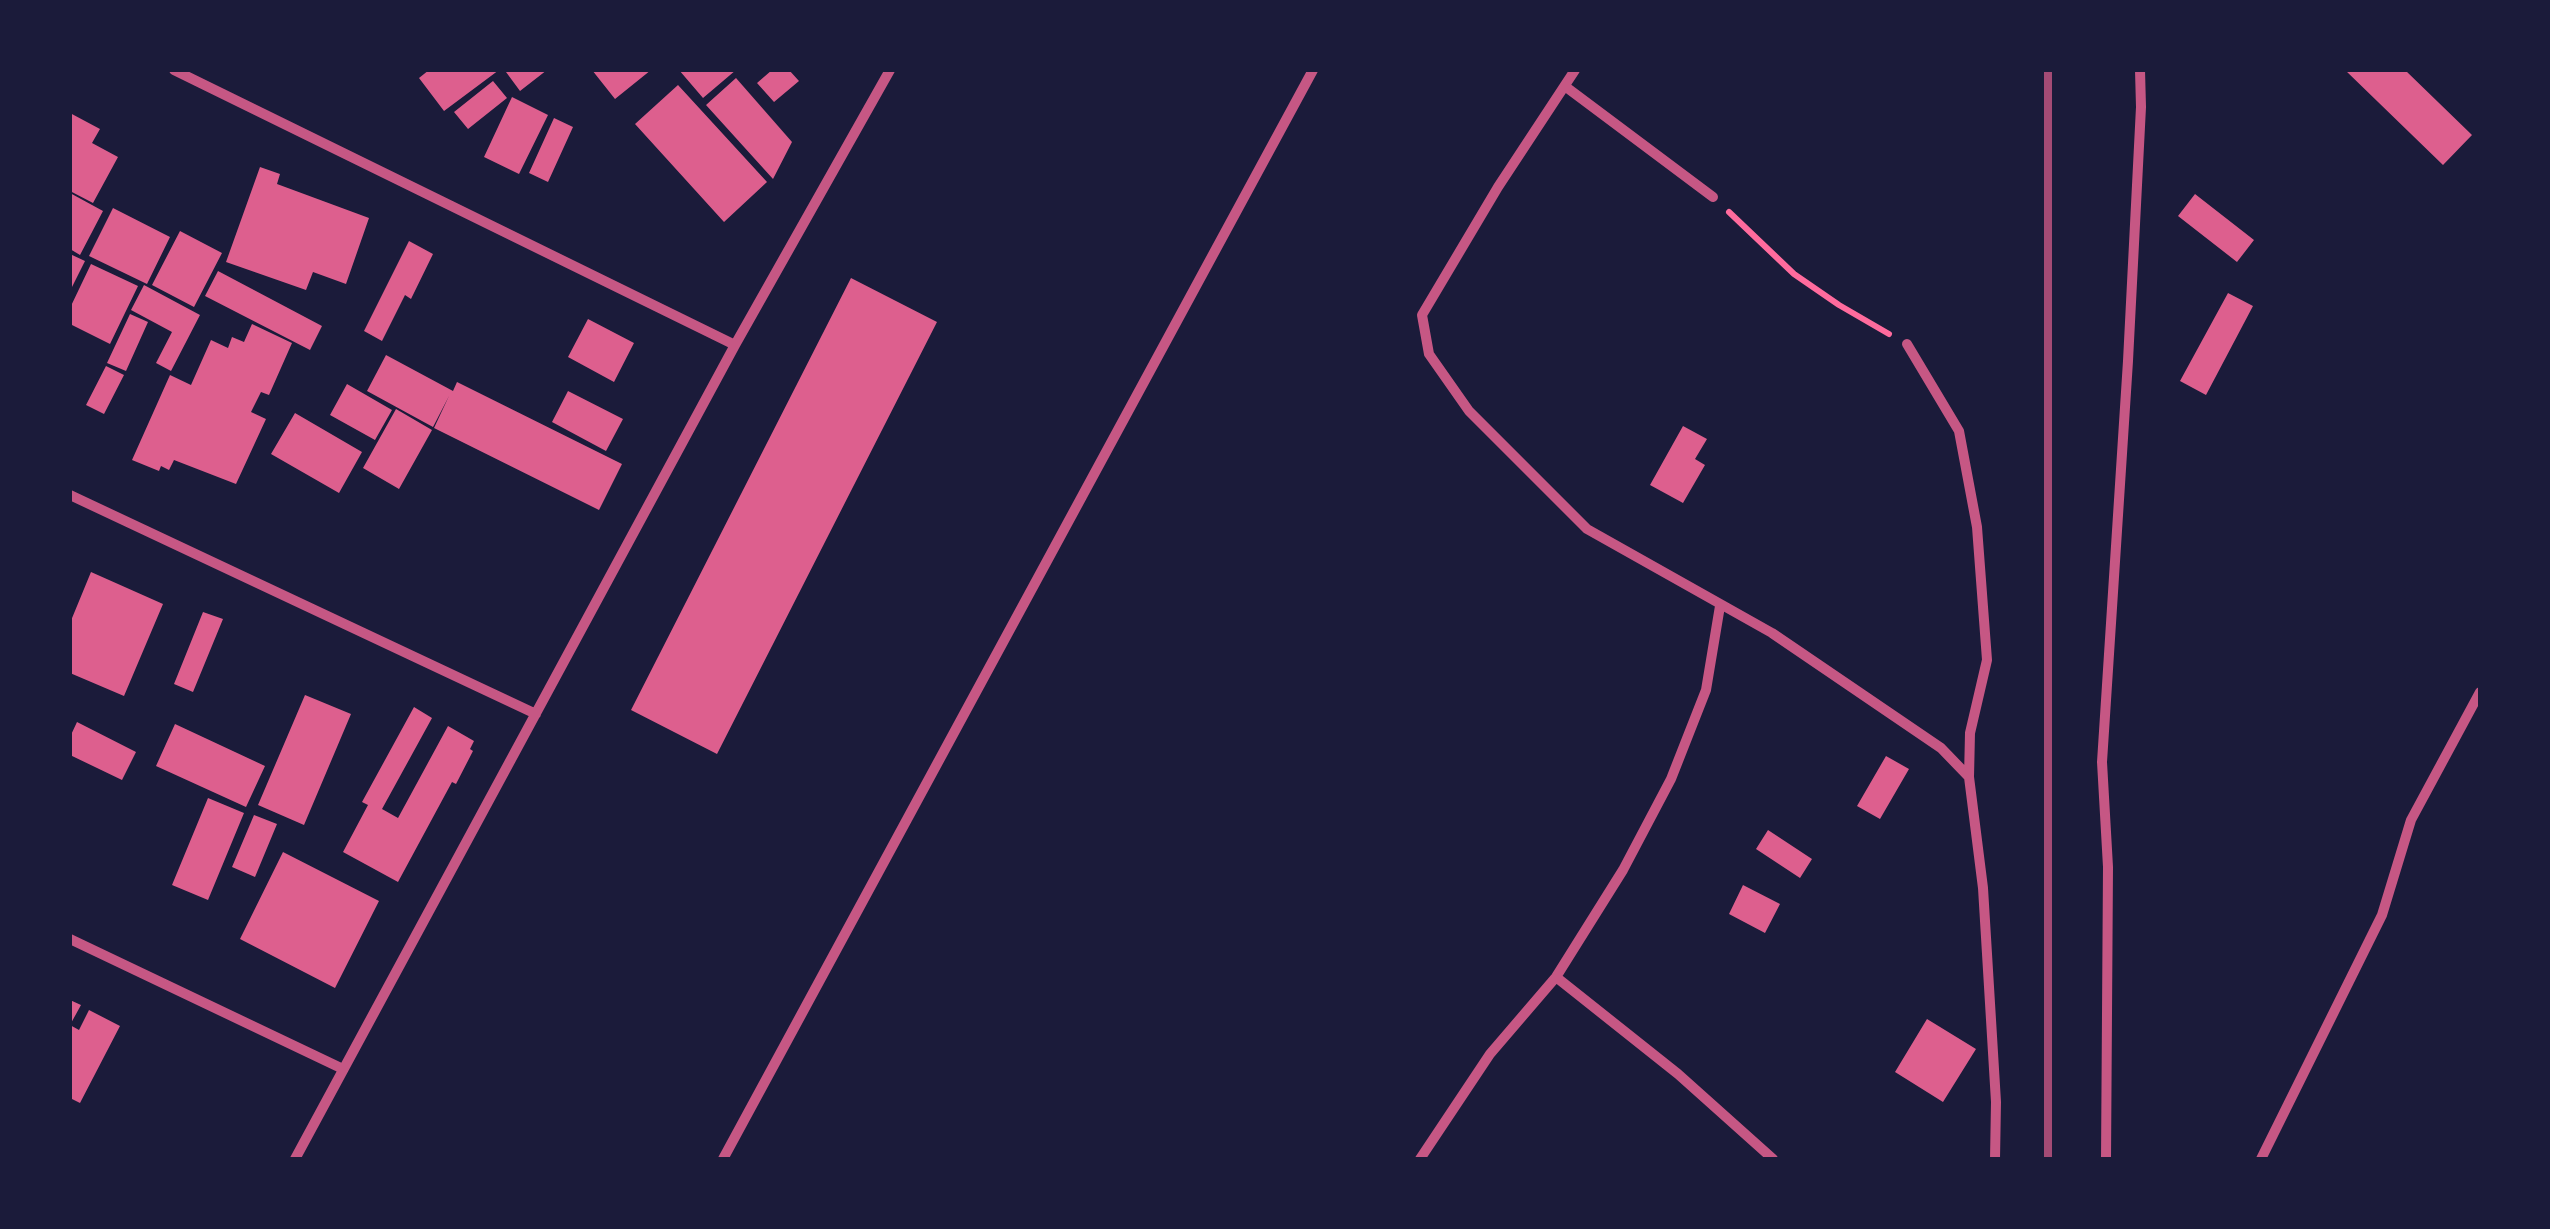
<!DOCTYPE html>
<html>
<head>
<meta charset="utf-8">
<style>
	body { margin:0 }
	#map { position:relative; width:2550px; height:1229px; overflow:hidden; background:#1b1b3a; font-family:Ubuntu,sans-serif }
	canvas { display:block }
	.frame { position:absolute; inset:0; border:72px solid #1b1b3a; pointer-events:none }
</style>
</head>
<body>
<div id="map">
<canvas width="2550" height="1229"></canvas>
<div class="frame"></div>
</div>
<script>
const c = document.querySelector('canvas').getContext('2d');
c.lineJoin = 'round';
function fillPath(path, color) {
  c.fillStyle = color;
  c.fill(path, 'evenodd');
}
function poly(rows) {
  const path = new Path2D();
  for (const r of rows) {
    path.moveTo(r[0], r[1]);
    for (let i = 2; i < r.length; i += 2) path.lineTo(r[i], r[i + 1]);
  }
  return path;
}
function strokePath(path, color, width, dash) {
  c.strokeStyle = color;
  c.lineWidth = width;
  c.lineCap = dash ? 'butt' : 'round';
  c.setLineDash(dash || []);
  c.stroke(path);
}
const building = poly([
	[429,70,499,70,444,111,419,78],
	[509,70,547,70,520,91,506,72],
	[592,70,651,70,615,99],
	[679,70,736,70,703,98],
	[772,70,789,70,799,81,774,102,757,83],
	[2345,70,2405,70,2472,135,2443,165],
	[736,78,792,142,773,179,706,105],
	[493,81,507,98,468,129,454,112],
	[678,85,767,182,724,222,635,124],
	[512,97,548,115,519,174,484,157],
	[70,113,100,129,92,143,118,157,93,203,70,191],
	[554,118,573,127,548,182,529,173],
	[260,167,280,174,277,184,369,218,346,284,313,272,306,290,226,262],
	[70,193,103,211,80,255,70,249],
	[2195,194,2254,240,2237,262,2178,216],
	[113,208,170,237,147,284,89,256],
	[180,231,222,253,194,307,152,285],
	[409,241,433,254,411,299,405,295,382,341,364,331],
	[70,254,85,261,70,291],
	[91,264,138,286,110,344,70,324,70,308],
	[218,271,322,326,310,350,205,296],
	[851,278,937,322,717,754,631,710],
	[144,285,200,315,171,371,156,363,172,332,131,310],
	[2228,293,2253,306,2206,395,2180,381],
	[130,314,148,322,126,371,107,363],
	[588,319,634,343,614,382,568,357],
	[252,324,292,343,269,395,261,392,251,412,266,419,236,484,174,460,169,470,161,466,159,471,132,460,170,375,191,385,211,340,228,348,232,337,244,342],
	[386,355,453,391,457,382,622,464,599,510,434,428,449,396,433,427,367,391],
	[106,366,124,375,104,414,86,405],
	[347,384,392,410,375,440,330,415],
	[568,391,623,419,606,451,552,422],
	[396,409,432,430,399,489,363,468],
	[295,413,362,452,339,493,271,454],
	[1683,426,1707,439,1695,459,1705,465,1683,503,1650,485],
	[91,572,163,604,124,696,70,673,70,623],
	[203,612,223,619,193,692,174,684],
	[305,695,351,714,304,825,258,805],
	[414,707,432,718,382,809,398,818,448,726,474,741,470,749,473,751,456,784,452,782,398,882,343,852,368,805,362,802],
	[77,722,136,752,122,780,70,755,70,737],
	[175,724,265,766,246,807,156,766],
	[1886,756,1909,769,1880,819,1857,806],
	[208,798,244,813,208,900,172,885],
	[254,815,277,824,255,877,232,867],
	[1768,830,1812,859,1800,878,1756,849],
	[283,852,379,901,335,988,240,939],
	[1743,885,1780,904,1765,933,1729,914],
	[70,1000,81,1005,70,1025,79,1030,89,1010,120,1026,80,1103,70,1098],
	[1927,1019,1976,1049,1943,1102,1895,1072]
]);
const path = poly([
	[1729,212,1794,274,1839,305,1889,334]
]);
const minor = poly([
	[174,70,735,345],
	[1575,70,1498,187,1422,315,1429,354,1469,411,1587,529,1772,633,1941,748,1969,777],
	[1566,87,1713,197],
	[1907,344,1959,431,1977,527,1987,660,1970,733,1969,777,1983,888,1996,1102,1995,1159],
	[70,495,536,714],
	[70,939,343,1069],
	[1556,977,1678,1074,1773,1159],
	[295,1159,735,345,890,70],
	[723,1159,1313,70],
	[1420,1159,1490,1054,1556,977,1623,870,1671,779,1706,690,1720,606],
	[2106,1159,2108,867,2102,762,2128,361,2141,107,2140,70],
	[2261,1159,2382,915,2411,820,2480,692]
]);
const rail = poly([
	[2048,1159,2048,70]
]);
fillPath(building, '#dd5f8e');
strokePath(path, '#ff6b9d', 6);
strokePath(minor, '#c65784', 10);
strokePath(rail, '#a44b75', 8);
</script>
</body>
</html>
